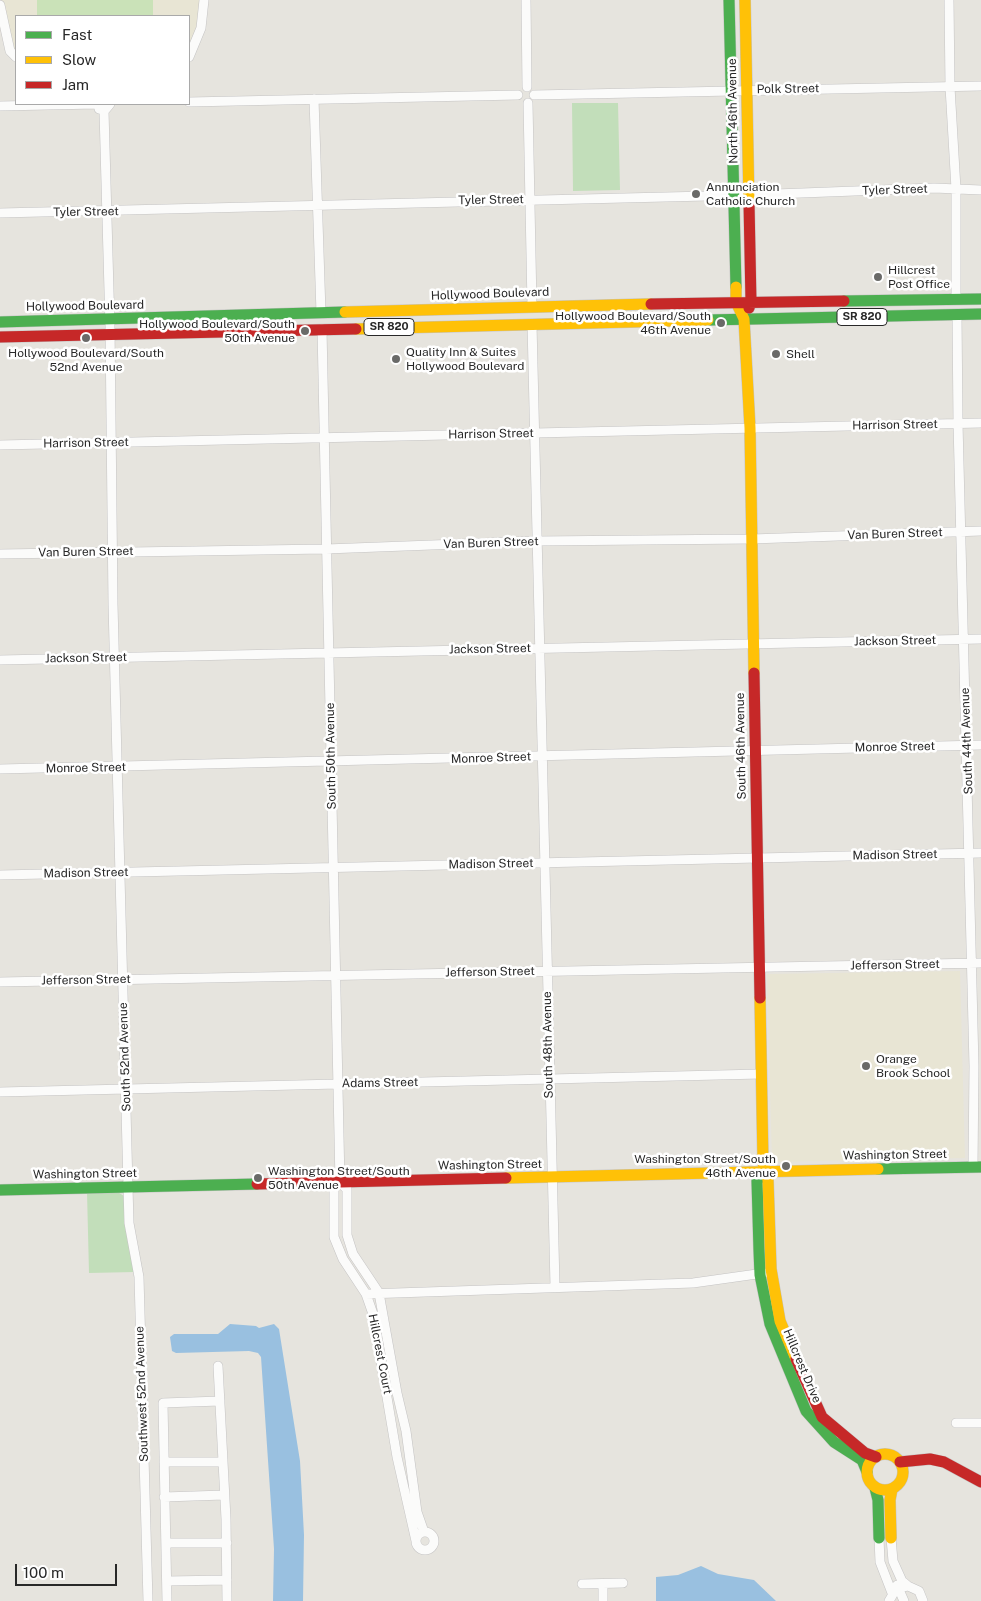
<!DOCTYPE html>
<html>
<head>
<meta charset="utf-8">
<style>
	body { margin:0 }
	#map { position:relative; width:981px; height:1601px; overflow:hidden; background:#e6e4de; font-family:"Public Sans",sans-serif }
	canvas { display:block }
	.legend { position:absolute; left:15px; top:15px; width:175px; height:90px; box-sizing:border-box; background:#fff; border:1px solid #a9a9a9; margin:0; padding:6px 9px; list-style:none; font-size:15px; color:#282828 }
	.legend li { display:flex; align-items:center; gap:10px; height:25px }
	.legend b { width:25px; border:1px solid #a9a9a9 }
	.scale { position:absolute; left:15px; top:1564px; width:102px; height:22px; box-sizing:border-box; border:2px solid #282828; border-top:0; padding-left:6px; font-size:15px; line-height:18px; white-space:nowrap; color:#282828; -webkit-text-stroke:4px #fff; paint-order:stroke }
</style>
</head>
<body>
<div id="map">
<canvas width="981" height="1601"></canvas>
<ul class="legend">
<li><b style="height:6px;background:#4caf50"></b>Fast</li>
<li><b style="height:6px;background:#ffc107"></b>Slow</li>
<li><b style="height:6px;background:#c62828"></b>Jam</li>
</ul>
<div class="scale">100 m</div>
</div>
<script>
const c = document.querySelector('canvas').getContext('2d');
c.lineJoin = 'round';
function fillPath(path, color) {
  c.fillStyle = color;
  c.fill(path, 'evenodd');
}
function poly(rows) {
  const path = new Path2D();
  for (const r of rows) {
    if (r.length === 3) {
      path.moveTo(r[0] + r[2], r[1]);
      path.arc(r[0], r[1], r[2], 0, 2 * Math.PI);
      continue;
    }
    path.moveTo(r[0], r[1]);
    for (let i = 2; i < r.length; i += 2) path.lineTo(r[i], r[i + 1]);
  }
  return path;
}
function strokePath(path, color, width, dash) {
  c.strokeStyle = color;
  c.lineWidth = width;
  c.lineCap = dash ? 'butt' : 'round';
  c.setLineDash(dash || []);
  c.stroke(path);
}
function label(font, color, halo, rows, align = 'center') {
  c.font = font + ' "Public Sans",sans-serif';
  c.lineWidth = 5;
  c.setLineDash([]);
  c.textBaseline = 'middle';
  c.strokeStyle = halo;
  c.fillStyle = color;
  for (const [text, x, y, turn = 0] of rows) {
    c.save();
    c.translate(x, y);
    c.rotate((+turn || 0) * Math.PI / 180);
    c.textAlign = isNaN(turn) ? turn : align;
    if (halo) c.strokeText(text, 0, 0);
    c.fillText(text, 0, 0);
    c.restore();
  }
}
const education = poly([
	[0,0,203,0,194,47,189,54,189,16,16,16,16,57],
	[960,971,965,1158,772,1162,767,974]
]);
const green = poly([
	[572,103,618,103,620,190,573,191],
	[116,1191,124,1196,126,1231,135,1272,89,1273,87,1192]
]);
const pitch = poly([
	[37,0,153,0,153,16,37,16]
]);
const water = poly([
	[230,1324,256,1326,259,1328,274,1324,279,1329,300,1461,304,1535,303,1601,273,1601,274,1549,261,1357,258,1353,249,1351,176,1353,172,1351,170,1337,174,1334,218,1334],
	[701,1566,718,1574,754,1580,776,1601,656,1601,656,1577,678,1575]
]);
const street = poly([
	[526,0,527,87],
	[949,0,950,87,956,189,956,299],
	[0,5,10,51,16,57],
	[189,57,201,28,204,0],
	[534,95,981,86],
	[314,99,321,313],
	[189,102,518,95],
	[528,103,532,306],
	[0,106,96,104],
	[99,109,105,110,110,104],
	[104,111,110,327,113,604,128,1187,129,1223,139,1277,148,1601],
	[0,213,749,195,934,188,981,190],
	[957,315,958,423,974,1066,973,1167],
	[532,324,555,1286],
	[322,329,340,1183],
	[0,445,981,423],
	[0,554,326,549,537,541,752,539,981,531],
	[0,660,981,639],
	[0,769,981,745],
	[0,875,981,853],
	[0,982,981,963],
	[0,1092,761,1074],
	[340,1183,334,1188,334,1237,343,1259,366,1294,373,1314,397,1457,416,1541],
	[340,1183,347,1189,347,1235,353,1254,379,1293,397,1393,406,1431,417,1512,424,1532],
	[366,1294,693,1283,764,1273],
	[218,1366,226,1519,227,1601],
	[956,1423,981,1423],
	[164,1462,223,1462],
	[164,1497,224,1495],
	[425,1541,9],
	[879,1538,880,1562,892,1593],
	[891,1538,893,1561,902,1581,908,1586],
	[166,1543,227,1543],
	[167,1581,227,1580],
	[582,1584,623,1583],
	[603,1584,603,1601],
	[897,1585,904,1601],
	[167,1601,163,1403,220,1401],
	[889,1601,896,1589,908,1586,919,1591,923,1601]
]);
const fast = poly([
	[729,0,736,287],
	[844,301,981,299],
	[708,320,981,314],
	[0,322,345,312],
	[878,1169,981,1167],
	[764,1172,757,1181,759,1250,760,1275,770,1324,806,1411,834,1442,862,1460,867,1472],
	[0,1190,257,1184],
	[875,1488,878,1500,879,1538]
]);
const slow = poly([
	[745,0,749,203],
	[736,287,736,302,744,319,750,428,754,673],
	[345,312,651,304],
	[356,329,708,320],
	[760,998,763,1163,768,1180,771,1269,780,1321,796,1359],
	[506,1178,878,1169],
	[885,1472,18],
	[891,1538,890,1500,892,1489]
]);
const jam = poly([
	[651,304,844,301],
	[749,308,751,302,749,203],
	[0,337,356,329],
	[754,673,760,998],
	[257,1184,506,1178],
	[796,1359,822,1417,865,1453,876,1457],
	[900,1462,930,1459,944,1462,981,1482]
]);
const markers = [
	[696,194,5,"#6a6a68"],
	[878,277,5,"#6a6a68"],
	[721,323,5,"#6a6a68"],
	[305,331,5,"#6a6a68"],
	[86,338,5,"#6a6a68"],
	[776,354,5,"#6a6a68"],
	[396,359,5,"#6a6a68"],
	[866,1066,5,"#6a6a68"],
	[786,1166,5,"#6a6a68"],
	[258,1178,5,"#6a6a68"]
];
const shields = [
	[862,317,50],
	[389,327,50]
];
const shieldNames = [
	["SR 820",862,317],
	["SR 820",389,327]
];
const streetNames = [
	["Polk Street",788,89,-1],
	["North 46th Avenue",733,111,-91],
	["Tyler Street",895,190,-2],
	["Tyler Street",491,200,-1],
	["Tyler Street",86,212,-1],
	["Hollywood Boulevard",490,294,-2],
	["Hollywood Boulevard",85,306,-1],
	["Harrison Street",895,425,-1],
	["Harrison Street",491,434,-1],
	["Harrison Street",86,443,-1],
	["Van Buren Street",895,534,-2],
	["Van Buren Street",491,543,-2],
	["Van Buren Street",86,552,-1],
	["Jackson Street",895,641,-1],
	["Jackson Street",490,649,-1],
	["Jackson Street",86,658,-1],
	["South 44th Avenue",967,741,-92],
	["South 46th Avenue",741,746,-91],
	["Monroe Street",895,747,-1],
	["South 50th Avenue",331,756,-91],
	["Monroe Street",491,758,-2],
	["Monroe Street",86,768,-1],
	["Madison Street",895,855,-1],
	["Madison Street",491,864,-1],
	["Madison Street",86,873,-1],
	["Jefferson Street",895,965,-1],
	["Jefferson Street",490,972,-1],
	["Jefferson Street",86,980,-1],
	["South 48th Avenue",548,1045,-91],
	["South 52nd Avenue",125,1057,-92],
	["Adams Street",380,1083,-1],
	["Washington Street",895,1155,-1],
	["Washington Street",490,1165,-1],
	["Washington Street",85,1174,-1],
	["Hillcrest Court",380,1354,79],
	["Hillcrest Drive",802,1366,67],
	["Southwest 52nd Avenue",142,1394,-92]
];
const poiNames = [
	["Annunciation",706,187],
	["Catholic Church",706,201],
	["Hillcrest",888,270],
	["Post Office",888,284],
	["Hollywood Boulevard/South",711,316,"right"],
	["46th Avenue",711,330,"right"],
	["Hollywood Boulevard/South",295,324,"right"],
	["50th Avenue",295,338,"right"],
	["Quality Inn & Suites",406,352],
	["Hollywood Boulevard",406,366],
	["Hollywood Boulevard/South",86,353,"center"],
	["52nd Avenue",86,367,"center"],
	["Shell",786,354],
	["Orange",876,1059],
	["Brook School",876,1073],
	["Washington Street/South",776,1159,"right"],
	["46th Avenue",776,1173,"right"],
	["Washington Street/South",268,1171],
	["50th Avenue",268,1185]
];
fillPath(education, '#e8e5d4');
fillPath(green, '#c2deba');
fillPath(pitch, '#cae2b8');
fillPath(water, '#99c0e0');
strokePath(street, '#c4c3c3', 10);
strokePath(fast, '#c4c3c3', 12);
strokePath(slow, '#c4c3c3', 12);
strokePath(jam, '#c4c3c3', 12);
strokePath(street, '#fbfbfa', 9);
strokePath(fast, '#4caf50', 11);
strokePath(slow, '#ffc107', 11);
strokePath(jam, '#c62828', 11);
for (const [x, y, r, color] of markers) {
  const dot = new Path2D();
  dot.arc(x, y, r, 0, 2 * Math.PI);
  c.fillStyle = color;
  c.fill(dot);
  strokePath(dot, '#fff', 2);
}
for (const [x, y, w] of shields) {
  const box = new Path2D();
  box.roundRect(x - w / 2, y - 8.5, w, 17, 4);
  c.fillStyle = '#fff';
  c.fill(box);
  strokePath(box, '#282828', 1);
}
label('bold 11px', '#282828', null, shieldNames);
label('12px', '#282828', '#fff', streetNames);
label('12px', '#282828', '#fff', poiNames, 'left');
</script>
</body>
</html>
